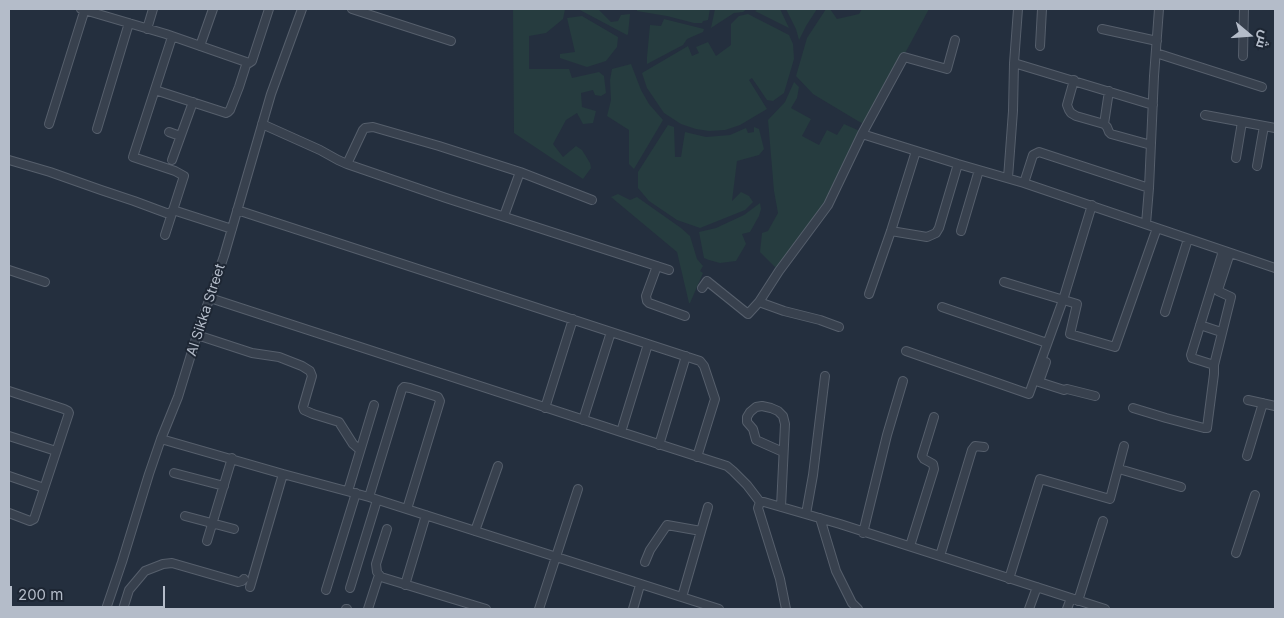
<!DOCTYPE html>
<html>
<head>
<meta charset="utf-8">
<style>
	body { margin:0 }
	#map { position:relative; width:1284px; height:618px; overflow:hidden; background:#242f3e; font-family:Inter,Cairo,sans-serif }
	canvas { display:block }
	.frame { position:absolute; inset:0; border:10px solid #b4bcc9; pointer-events:none }
	.north { position:absolute; left:1224px; top:10px; width:50px; height:50px; -webkit-text-stroke:4px #1d2633; paint-order:stroke; rotate:108deg; font-size:14px; font-weight:700; line-height:20px; text-align:center; color:#b4bcc9 }
	.north::after { content:''; display:block; margin:auto; width:18px; height:22px; background:#b4bcc9; clip-path:polygon(50% 0,100% 100%,50% 72%,0 100%) }
	.scale { position:absolute; left:10px; top:586px; width:155px; height:22px; box-sizing:border-box; border:2px solid #b4bcc9; border-top:0; padding-left:6px; font-size:15px; line-height:18px; white-space:nowrap; color:#b4bcc9; -webkit-text-stroke:4px #1d2633; paint-order:stroke }
</style>
</head>
<body>
<div id="map">
<canvas width="1284" height="618"></canvas>
<div class="frame"></div>
<div class="north">ش</div>
<div class="scale">200 m</div>
</div>
<script>
const c = document.querySelector('canvas').getContext('2d');
c.lineJoin = 'round';
function fillPath(path, color) {
  c.fillStyle = color;
  c.fill(path, 'evenodd');
}
function poly(rows) {
  const path = new Path2D();
  for (const r of rows) {
    path.moveTo(r[0], r[1]);
    for (let i = 2; i < r.length; i += 2) path.lineTo(r[i], r[i + 1]);
  }
  return path;
}
function strokePath(path, color, width, dash) {
  c.strokeStyle = color;
  c.lineWidth = width;
  c.lineCap = dash ? 'butt' : 'round';
  c.setLineDash(dash || []);
  c.stroke(path);
}
function label(font, color, halo, rows, align = 'center') {
  c.font = font + ' Inter,sans-serif';
  c.lineWidth = 4;
  c.setLineDash([]);
  c.textBaseline = 'middle';
  c.strokeStyle = halo;
  c.fillStyle = color;
  for (const [text, x, y, turn = 0] of rows) {
    c.save();
    c.translate(x, y);
    c.rotate((+turn || 0) * Math.PI / 180);
    c.textAlign = isNaN(turn) ? turn : align;
    if (halo) c.strokeText(text, 0, 0);
    c.fillText(text, 0, 0);
    c.restore();
  }
}
const green = poly([
	[513,9,565,9,563,19,546,33,529,36,529,69,569,69,572,78,599,72,604,76,606,93,601,96,595,95,593,90,581,93,582,107,596,111,593,123,583,124,577,113,566,120,553,144,563,157,576,146,582,150,590,163,591,168,583,179,514,133],
	[578,9,598,9,611,22,618,21,621,15,630,14,628,34,627,35],
	[637,9,661,9,663,10,665,9,710,9,708,20,703,21,702,23,694,23,667,16,637,11],
	[715,9,747,9,743,12,734,13,711,28],
	[759,9,780,9,789,28,755,11],
	[786,9,817,9,806,26,799,40,796,29],
	[826,9,830,9,837,19,859,14,862,9,929,9,866,125,858,121,813,94,796,76,807,38],
	[748,14,789,35,793,44,794,59,784,93,773,101,767,100,752,78,749,80,767,109,740,125,725,130,709,131,696,129,681,124,664,113,647,88,642,73,688,46,692,56,699,53,696,47,708,42,716,56,731,45,731,24,739,16],
	[582,16,618,37,617,47,606,61,587,67,560,58,560,54,575,52,567,18],
	[664,19,704,29,703,32,687,39,683,45,647,64,647,57,650,25,661,26],
	[631,64,641,90,649,104,663,120,634,169,629,164,629,130,607,116,611,100,610,80,612,69],
	[794,82,799,87,797,98,791,108,811,119,802,136,819,145,827,130,837,135,844,124,862,132,823,207,777,269,760,252,762,233,768,231,778,213,774,191,768,120,785,102],
	[668,125,674,127,675,157,681,157,685,132,706,137,730,135,746,128,748,133,754,132,754,127,759,129,764,149,759,155,737,161,732,201,741,192,749,196,753,202,745,210,700,228,677,220,649,201,638,188,638,172],
	[618,194,630,200,637,197,681,228,690,236,697,259,703,266,700,271,703,273,690,303,689,303,677,252,611,197],
	[760,203,761,209,759,216,750,232,742,234,746,244,736,261,720,263,709,260,704,258,699,232,716,228,744,215]
]);
const minor = poly([
	[81,9,166,34,249,63,252,61,269,9],
	[352,9,451,41],
	[147,29,153,9],
	[1102,29,1157,41],
	[200,46,213,9],
	[1040,46,1042,9],
	[1156,53,1262,87],
	[1243,56,1244,9],
	[1014,63,1153,105],
	[1074,80,1067,105,1069,110,1071,113,1076,116,1104,124],
	[155,90,226,113,228,112,230,110,239,87,247,62],
	[1109,91,1104,124,1107,127,1109,132,1111,134,1151,145],
	[1205,115,1275,128],
	[49,124,85,9],
	[262,124,320,150,338,160,347,164,446,198,669,270],
	[97,129,129,23],
	[169,132,180,136],
	[862,134,958,164,1024,183,1275,268],
	[1236,158,1242,122],
	[9,160,50,172,101,190,134,201,169,214,173,210,232,229],
	[172,160,193,102],
	[347,164,363,130,365,128,373,127,439,146,520,172,592,200],
	[1257,166,1264,126],
	[1008,178,1013,111,1014,63,1018,9],
	[1024,183,1033,155,1039,152,1149,188],
	[237,210,700,361,704,366,715,399,697,457],
	[504,216,520,172],
	[1146,224,1149,188,1154,76,1159,9],
	[891,231,927,237,936,233,939,228,958,164],
	[961,231,979,170],
	[165,235,184,176,175,171,133,157,172,37],
	[657,266,646,296,647,301,649,303,685,316],
	[9,270,45,282],
	[1004,282,1077,304,1070,334,1115,347,1157,228],
	[702,288,707,281,748,314,759,302,779,271,828,205,862,134,904,57,947,69,955,40],
	[869,294,891,231,916,151],
	[210,298,621,432,727,466,733,471,747,485,760,502,764,502,840,524,1105,609],
	[759,302,784,311,820,320,839,327],
	[942,307,1047,343],
	[1165,312,1188,239],
	[1200,325,1221,332],
	[197,335,252,353,279,357,302,366,310,371,312,376,303,407,304,410,313,414,339,422,353,444,360,450],
	[906,351,1029,394,1063,300,1092,205],
	[1046,362,1039,382,1064,390,1067,389,1095,396],
	[1214,365,1192,358,1191,355,1223,251],
	[9,391,64,409,68,411,69,413,34,519,30,521,9,513],
	[1248,400,1275,406],
	[545,408,573,319],
	[1133,408,1166,418,1204,428,1207,428,1214,374,1214,365,1231,297,1218,291,1218,290,1230,253],
	[583,420,611,332],
	[621,432,648,344],
	[9,436,56,451],
	[161,439,283,474,369,497,719,609],
	[659,445,686,356],
	[1247,456,1263,403],
	[1119,469,1181,487],
	[174,473,224,486],
	[9,476,44,488],
	[348,491,374,405],
	[369,497,402,389,404,387,410,388,438,397,440,401,407,509],
	[760,502,758,508,780,579,786,609],
	[781,507,785,424,783,416,778,411,771,408,762,406,756,407,750,412,747,417,747,422,753,429,756,440,783,452],
	[806,514,813,475,825,376],
	[185,516,234,529],
	[820,518,836,571,852,603,858,609],
	[475,531,498,466],
	[863,533,887,435,903,381],
	[207,541,232,458],
	[910,546,934,469,933,464,924,459,922,456,934,417],
	[1236,553,1255,495],
	[940,556,972,450,975,446,984,447],
	[645,562,650,550,667,525,701,531],
	[381,577,377,572,376,564,387,529],
	[1009,579,1040,479,1110,499,1124,446],
	[405,585,426,515],
	[250,587,283,474],
	[350,588,377,500],
	[326,590,356,493],
	[682,597,708,507],
	[1078,601,1103,521],
	[106,609,122,562,149,474,161,439,178,397,197,335,224,256,271,94,302,9],
	[123,609,129,590,145,571,163,564,172,563,238,582,242,581,244,579],
	[346,609,347,609],
	[368,609,377,581,378,578,381,577,486,609],
	[539,609,578,489],
	[633,609,640,585],
	[1029,609,1037,587],
	[1067,609,1071,598]
]);
const streetNames = [
	["Al Sikka Street",206,310,-72]
];
fillPath(green, '#263c3f');
strokePath(minor, '#565f6c', 10);
strokePath(minor, '#38414e', 8);
label('14px', '#b4bcc9', '#1d2633', streetNames);
</script>
</body>
</html>
